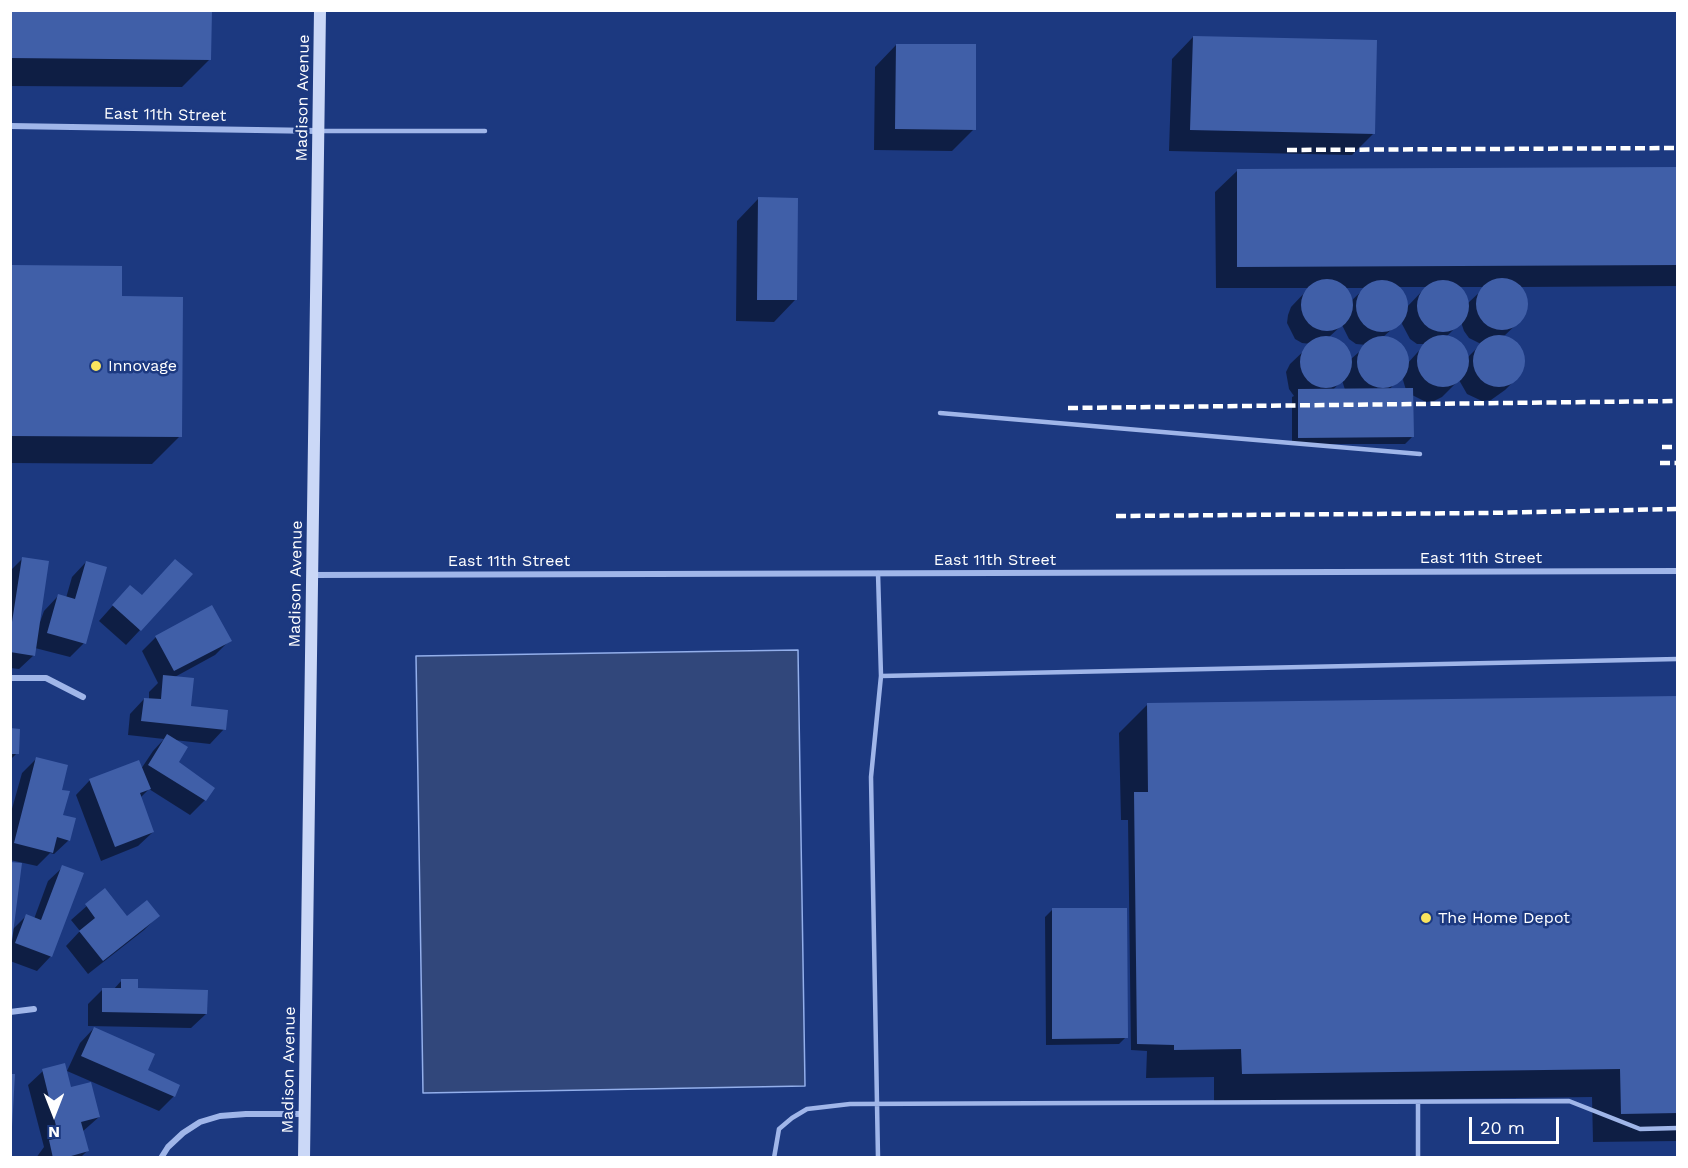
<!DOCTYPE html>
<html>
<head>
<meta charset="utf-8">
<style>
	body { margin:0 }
	#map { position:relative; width:1688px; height:1168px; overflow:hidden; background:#1c3980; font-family:"Work Sans",sans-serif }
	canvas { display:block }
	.frame { position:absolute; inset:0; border:12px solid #fff; pointer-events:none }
	.north { position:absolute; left:24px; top:1084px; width:60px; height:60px; -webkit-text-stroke:4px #1c3980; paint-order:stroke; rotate:180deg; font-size:16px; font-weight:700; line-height:24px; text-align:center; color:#fff }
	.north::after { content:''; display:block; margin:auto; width:21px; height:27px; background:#fff; clip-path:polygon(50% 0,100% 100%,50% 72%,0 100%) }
	.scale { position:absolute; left:1469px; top:1117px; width:90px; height:27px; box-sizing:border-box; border:3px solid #fff; border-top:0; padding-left:8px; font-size:18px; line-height:21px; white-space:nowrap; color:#fff; -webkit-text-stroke:4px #1c3980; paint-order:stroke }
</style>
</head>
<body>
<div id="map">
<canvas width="1688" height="1168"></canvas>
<div class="frame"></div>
<div class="north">N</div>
<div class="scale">20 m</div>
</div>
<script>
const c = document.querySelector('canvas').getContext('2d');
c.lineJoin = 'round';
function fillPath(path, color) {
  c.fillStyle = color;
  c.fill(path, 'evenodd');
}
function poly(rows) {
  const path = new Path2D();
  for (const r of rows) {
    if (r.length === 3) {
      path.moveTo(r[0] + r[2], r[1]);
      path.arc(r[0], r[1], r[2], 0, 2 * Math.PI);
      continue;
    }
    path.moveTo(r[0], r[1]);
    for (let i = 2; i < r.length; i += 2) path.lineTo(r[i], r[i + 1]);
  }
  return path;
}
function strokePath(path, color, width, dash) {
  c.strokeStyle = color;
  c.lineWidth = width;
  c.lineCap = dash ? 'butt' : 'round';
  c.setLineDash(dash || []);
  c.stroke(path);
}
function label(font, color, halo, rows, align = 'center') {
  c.font = font + ' "Work Sans",sans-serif';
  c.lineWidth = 5;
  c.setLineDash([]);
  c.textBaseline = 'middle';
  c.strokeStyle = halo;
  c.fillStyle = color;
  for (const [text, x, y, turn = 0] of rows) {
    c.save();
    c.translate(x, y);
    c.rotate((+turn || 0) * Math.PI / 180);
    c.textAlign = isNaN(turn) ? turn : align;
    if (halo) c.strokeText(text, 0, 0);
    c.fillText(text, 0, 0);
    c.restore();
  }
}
const water = poly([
	[798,650,805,1086,423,1093,416,656,798,650]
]);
const shadow = poly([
	[10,10,210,59,182,87,10,86],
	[1193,37,1373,134,1352,155,1169,151,1172,59],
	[896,45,974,129,952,151,874,150,875,67],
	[1678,168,1678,286,1521,287,1527,303,1522,319,1503,337,1513,340,1523,352,1523,368,1520,375,1505,390,1491,400,1482,401,1467,394,1459,380,1442,397,1434,401,1426,402,1412,395,1412,437,1405,444,1292,444,1292,397,1294,396,1289,389,1286,372,1290,364,1311,344,1302,343,1295,339,1287,323,1288,315,1291,307,1309,288,1216,288,1215,192,1237,171],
	[1398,287,1426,287,1406,308,1405,297],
	[1458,287,1485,287,1467,304,1466,297],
	[1344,288,1365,288,1351,301,1351,296],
	[1403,319,1402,324,1410,339,1417,344,1425,344,1407,364,1406,354,1403,347,1389,338,1382,338],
	[1461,322,1464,331,1469,338,1481,344,1467,358,1463,346,1457,341,1446,337],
	[1342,325,1349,339,1356,344,1367,345,1351,359,1350,354,1340,341,1333,338,1328,338],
	[1405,372,1403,380,1406,390,1389,390],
	[1342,380,1345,390,1333,390],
	[758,199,795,300,774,322,736,321,737,221],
	[10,266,120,298,180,436,152,464,10,463],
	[23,558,38,622,40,622,44,611,58,596,66,598,72,577,86,562,84,643,70,657,35,648,34,655,19,669,10,668,10,571],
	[116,602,140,630,126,645,99,621],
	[156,637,230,640,215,655,173,678,189,707,224,729,210,744,174,740,177,762,213,788,205,800,190,815,149,789,140,798,153,832,138,846,101,861,76,795,90,780,141,769,153,751,164,739,128,735,130,714,144,699,149,700,149,692,158,683,142,651],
	[1678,697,1678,1141,1593,1142,1592,1097,1214,1102,1214,1077,1146,1078,1147,1051,1131,1050,1128,820,1121,820,1119,733,1148,704],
	[10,730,17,753,10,760],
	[36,759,62,816,69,840,54,854,50,853,37,866,10,860,10,816,22,773],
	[10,863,12,930,26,916,34,919,48,881,63,867,51,956,37,971,10,961],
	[105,890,126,918,158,916,144,930,88,974,66,946,80,931,71,920],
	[1052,910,1126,1037,1119,1044,1046,1045,1045,917],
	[122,980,137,989,206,1014,191,1028,88,1026,88,1004,103,989,113,990],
	[94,1028,146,1071,178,1086,174,1096,159,1111,67,1071,80,1043],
	[43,1071,70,1089,99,1117,82,1132,87,1151,80,1158,36,1158,44,1147,28,1085]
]);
const building = poly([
	[10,10,212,10,211,60,10,58],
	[1193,36,1377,40,1375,134,1190,130],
	[896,44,976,44,976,130,895,129],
	[1678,167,1678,265,1237,267,1237,169],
	[758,197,798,198,797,300,757,300],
	[10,265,122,266,122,296,183,297,182,437,10,436],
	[1502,304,26],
	[1327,305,26],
	[1443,306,26],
	[1382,306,26],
	[1443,361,26],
	[1499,361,26],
	[1383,362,26],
	[1326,362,26],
	[1413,388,1414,437,1298,438,1298,389],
	[22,557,49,561,35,656,10,652,10,635],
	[175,559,193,574,141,631,112,605,130,585,142,595],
	[86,561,107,567,86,644,47,633,58,594,75,599],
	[212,605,232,641,174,671,155,636],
	[163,675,194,678,191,706,228,710,226,730,141,721,144,698,161,699],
	[1678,696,1678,1113,1621,1114,1620,1069,1242,1074,1241,1049,1174,1050,1174,1045,1137,1044,1134,792,1148,792,1147,703],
	[10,728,20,729,19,754,10,754],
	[167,734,188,747,179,762,215,788,206,801,148,765],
	[36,757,68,765,62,790,70,791,63,815,76,818,70,841,57,837,53,853,14,843],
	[139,760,151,789,140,793,154,832,115,847,89,779],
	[10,862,22,863,12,941,10,941],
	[62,865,84,873,52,957,15,943,26,914,41,920],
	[105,888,127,916,147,900,160,916,103,961,79,931,95,918,85,904],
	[1052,908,1127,908,1128,1038,1052,1039],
	[121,979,138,979,138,988,208,990,207,1014,102,1012,102,988,121,988],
	[94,1027,155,1054,148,1070,180,1085,175,1097,81,1056],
	[65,1063,71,1087,91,1082,100,1117,81,1122,89,1151,64,1158,53,1158,49,1140,59,1138,42,1069],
	[10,1074,15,1074,12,1127,10,1127]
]);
const lane = poly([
	[319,131,485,131],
	[940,413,1420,454],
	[878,573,881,676,871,777,878,1158],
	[881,676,1678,659],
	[1418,1102,1418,1158],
	[774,1158,779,1129,792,1118,807,1109,850,1104,1569,1101,1640,1129,1678,1128]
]);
const street = poly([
	[10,126,318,131],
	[312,575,1678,571],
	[10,678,46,678,83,697],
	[10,1012,34,1009],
	[161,1158,168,1147,183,1133,200,1122,220,1116,246,1114,305,1114]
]);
const secondary = poly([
	[304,1158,320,10]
]);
const rail = poly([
	[1287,150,1678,148],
	[1068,408,1678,401],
	[1662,447,1678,447],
	[1660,463,1678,463],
	[1116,516,1485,513,1678,509]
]);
const markers = [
	[96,366,6,"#f9e45e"],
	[1426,918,6,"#f9e45e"]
];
const streetNames = [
	["Madison Avenue",303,98,-89],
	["East 11th Street",165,115,1],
	["East 11th Street",1481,558],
	["East 11th Street",995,560],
	["East 11th Street",509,561],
	["Madison Avenue",296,584,-89],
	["Madison Avenue",289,1070,-89]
];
const poiNames = [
	["Innovage",108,366],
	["The Home Depot",1438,918]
];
fillPath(water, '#31477b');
strokePath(water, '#93afeb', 1.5);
fillPath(shadow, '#0007');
fillPath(building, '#405fa8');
strokePath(lane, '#a0b6e9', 4.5);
strokePath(street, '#a0b6e9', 6);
strokePath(secondary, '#cbd8f7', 12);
strokePath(rail, '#fff', 4.5, [10, 4.5]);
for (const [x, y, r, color] of markers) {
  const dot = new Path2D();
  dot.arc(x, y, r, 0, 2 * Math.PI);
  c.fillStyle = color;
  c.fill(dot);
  strokePath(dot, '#1c3980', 2);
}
label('16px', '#fff', '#1c3980', streetNames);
label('16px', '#fff', '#1c3980', poiNames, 'left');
</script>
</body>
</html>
